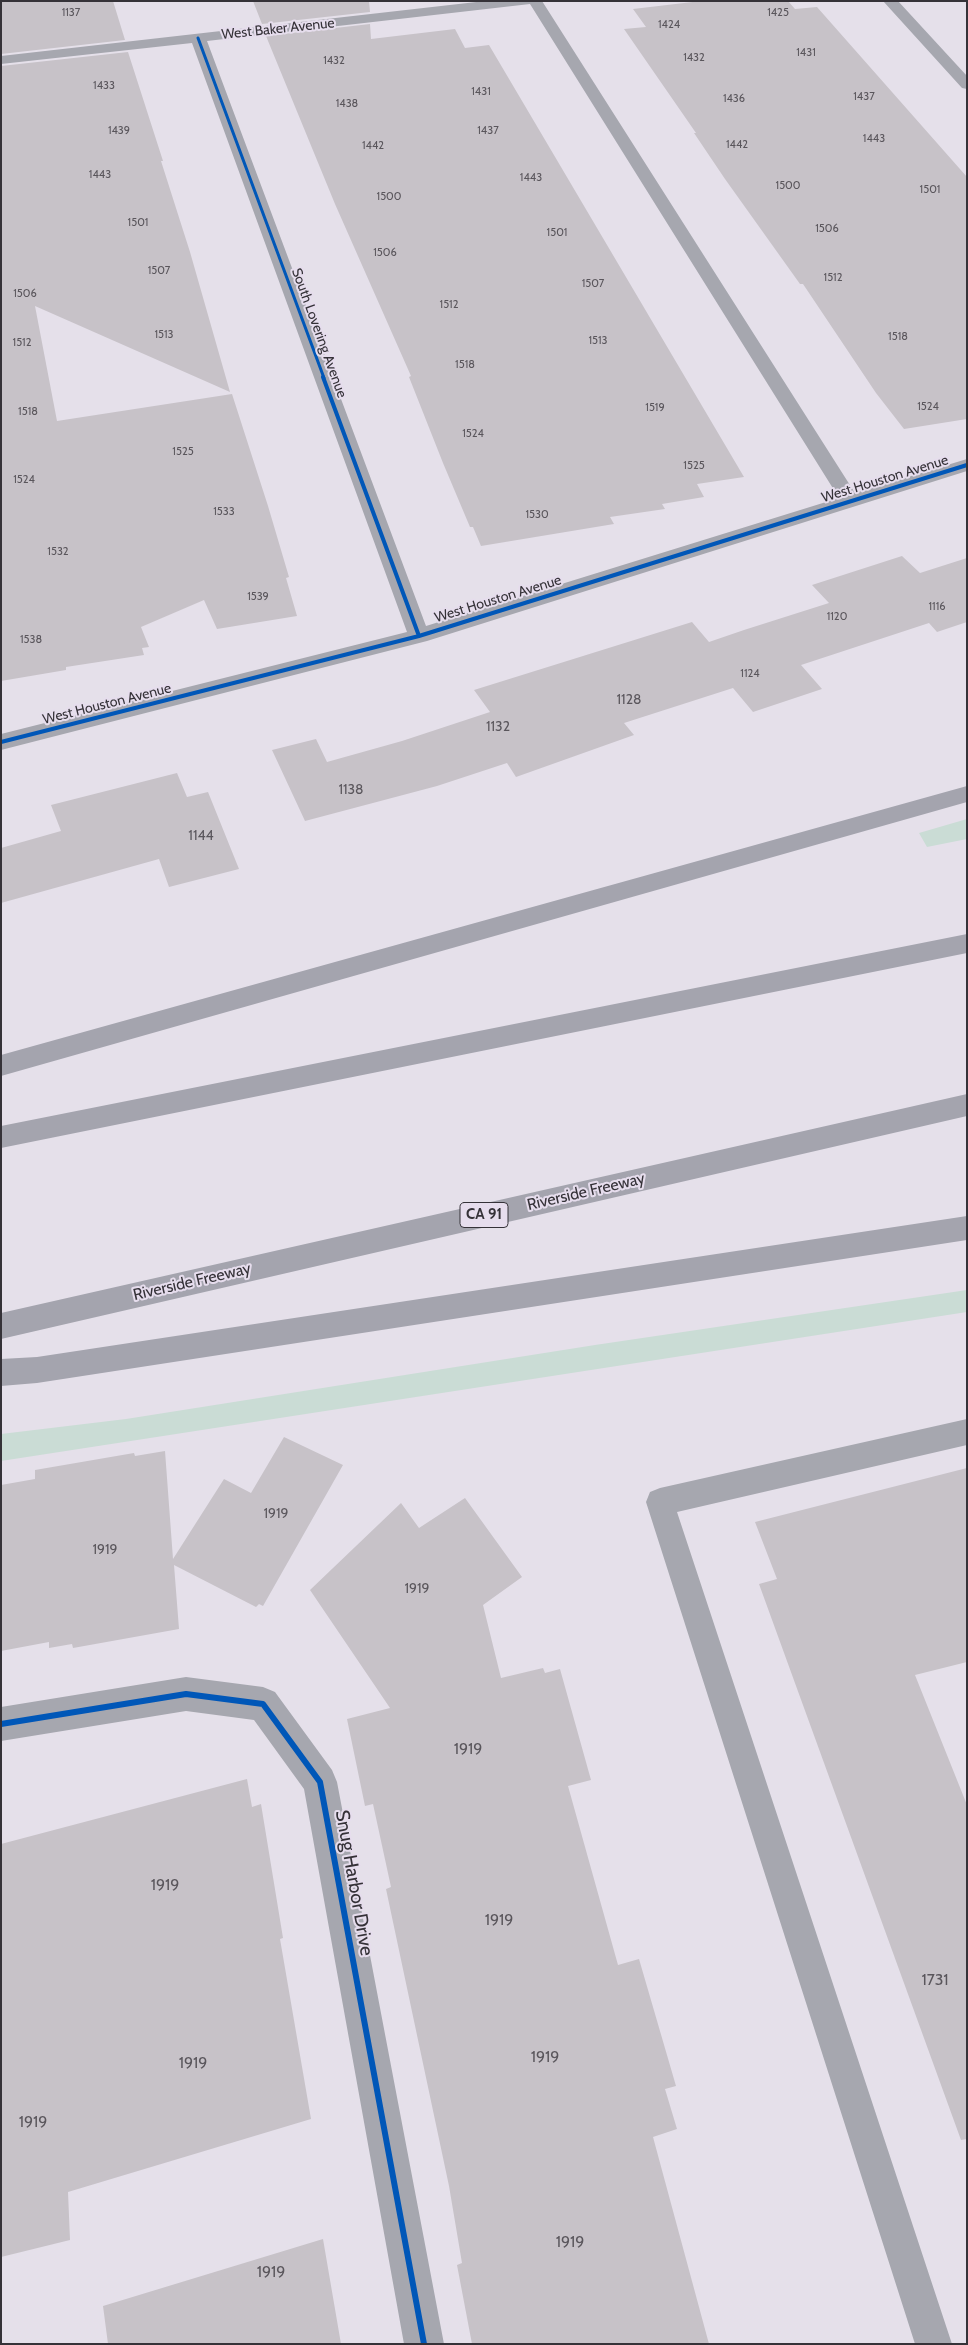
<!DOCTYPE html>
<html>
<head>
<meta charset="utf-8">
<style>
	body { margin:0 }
	#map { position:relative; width:968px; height:2345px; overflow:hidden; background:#e5e0ea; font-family:Cabin,sans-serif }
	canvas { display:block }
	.frame { position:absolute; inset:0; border:2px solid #353238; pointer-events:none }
</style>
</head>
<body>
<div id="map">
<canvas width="968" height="2345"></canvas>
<div class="frame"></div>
</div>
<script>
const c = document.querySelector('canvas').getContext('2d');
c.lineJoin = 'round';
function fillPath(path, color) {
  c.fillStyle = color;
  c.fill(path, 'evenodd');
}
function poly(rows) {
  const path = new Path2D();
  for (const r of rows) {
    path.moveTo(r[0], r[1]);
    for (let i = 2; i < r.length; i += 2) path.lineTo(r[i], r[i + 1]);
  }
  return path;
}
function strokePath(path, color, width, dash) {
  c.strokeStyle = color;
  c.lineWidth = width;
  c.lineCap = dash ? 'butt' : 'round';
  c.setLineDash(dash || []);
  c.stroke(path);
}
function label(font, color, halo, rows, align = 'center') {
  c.font = font + ' Cabin,sans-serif';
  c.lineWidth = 4;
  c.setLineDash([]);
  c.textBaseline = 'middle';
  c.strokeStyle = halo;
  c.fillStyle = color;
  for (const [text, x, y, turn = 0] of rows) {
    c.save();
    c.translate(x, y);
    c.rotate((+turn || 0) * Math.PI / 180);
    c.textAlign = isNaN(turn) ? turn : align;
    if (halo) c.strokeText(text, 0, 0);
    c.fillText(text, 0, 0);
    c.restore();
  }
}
const green = poly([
	[967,819,967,839,927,847,919,833],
	[967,1290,967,1312,1,1461,1,1434,126,1419,595,1345]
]);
const building = poly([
	[1,1,113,1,125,40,1,54],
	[253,1,369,1,370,12,262,24],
	[701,1,788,1,795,9,817,7,967,177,967,419,904,429,876,393,803,284,800,284,725,179,694,133,696,133,624,29,646,27,633,9],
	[370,24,371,39,455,29,465,48,489,45,744,477,697,484,704,497,662,504,665,509,610,517,614,524,481,546,473,527,470,527,443,463,409,377,411,376,335,204,266,36],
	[128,52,163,161,161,161,190,252,230,392,35,306,57,421,232,394,268,506,289,577,286,578,297,616,217,629,204,600,141,627,149,647,142,648,144,655,66,667,66,670,1,681,1,66],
	[902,556,920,573,967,558,967,622,937,632,929,623,801,665,822,689,753,712,733,688,624,723,634,735,516,777,507,763,437,786,305,821,272,750,316,739,327,762,402,741,490,712,474,690,692,622,709,642,744,630,829,603,812,585],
	[177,773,187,797,208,792,239,869,169,887,159,859,1,903,1,848,61,831,51,805],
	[284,1437,343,1465,263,1606,259,1604,256,1607,174,1565,179,1629,73,1648,72,1644,49,1648,49,1642,1,1651,1,1485,35,1479,35,1470,134,1453,135,1456,165,1451,173,1559,224,1479,251,1493],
	[967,1468,967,1662,915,1675,967,1805,967,2139,961,2140,759,1584,777,1579,755,1522],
	[465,1498,522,1577,483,1605,501,1678,543,1668,545,1673,560,1669,591,1780,568,1786,618,1965,639,1959,676,2086,665,2089,677,2129,653,2137,709,2344,472,2344,457,2265,462,2263,449,2186,386,1889,391,1887,373,1804,365,1806,347,1719,390,1708,310,1590,401,1503,419,1528],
	[247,1779,252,1807,261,1804,283,1938,280,1939,311,2119,68,2192,70,2240,1,2257,1,1844],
	[323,2239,341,2344,108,2344,103,2306]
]);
const lane = poly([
	[967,1419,967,1445,677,1512,952,2344,915,2344,646,1502,650,1492,660,1488,967,1419]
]);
const street = poly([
	[485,1,542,1,855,493,967,459,967,471,427,641,1,750,1,734,407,632,192,43,1,64,1,56,485,1],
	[530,4,839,498,426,626,207,41,530,4],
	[883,1,898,1,967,76,967,89,962,88,883,1],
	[186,1677,263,1687,275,1692,332,1770,337,1782,444,2344,404,2344,304,1789,254,1720,186,1711,1,1741,1,1707,186,1677]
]);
const highway = poly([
	[967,786,967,802,1,1076,1,1055,967,786],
	[967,934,967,953,1,1148,1,1126,967,934],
	[967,1094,967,1116,1,1339,1,1313,967,1094],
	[967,1216,967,1240,37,1383,1,1386,1,1359,37,1357,967,1216]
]);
const cyclewayFar2 = poly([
	[198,38,324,378]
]);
const cyclewayFar1 = poly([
	[323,377,419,636],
	[1,742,419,636,967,465]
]);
const cycleway = poly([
	[1,1724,186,1694,263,1704,320,1782,424,2344]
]);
const farNumbernames = [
	["1137",71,13],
	["1425",778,13],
	["1424",669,25],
	["1431",806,53],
	["1432",694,58],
	["1432",334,61],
	["1433",104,86],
	["1431",481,92],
	["1437",864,97],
	["1436",734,99],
	["1438",347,104],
	["1439",119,131],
	["1437",488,131],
	["1443",874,139],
	["1442",737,145],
	["1442",373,146],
	["1443",100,175],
	["1443",531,178],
	["1500",788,186],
	["1501",930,190],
	["1500",389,197],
	["1501",138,223],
	["1506",827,229],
	["1501",557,233],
	["1506",385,253],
	["1507",159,271],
	["1512",833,278],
	["1507",593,284],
	["1506",25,294],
	["1512",449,305],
	["1513",164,335],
	["1518",898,337],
	["1513",598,341],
	["1512",22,343],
	["1518",465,365],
	["1524",928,407],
	["1519",655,408],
	["1518",28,412],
	["1524",473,434],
	["1525",183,452],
	["1525",694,466],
	["1524",24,480],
	["1533",224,512],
	["1530",537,515],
	["1532",58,552],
	["1539",258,597],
	["1116",937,607],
	["1120",837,617],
	["1538",31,640],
	["1124",750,674]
];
const farStreetnames = [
	["West Baker Avenue",278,29,-6],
	["South Lovering Avenue",319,333,70],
	["West Houston Avenue",885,479,-17],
	["West Houston Avenue",498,599,-17],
	["West Houston Avenue",107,704,-14]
];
const numberNames = [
	["1128",629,700],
	["1132",498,727],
	["1138",351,790],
	["1144",201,836],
	["1919",276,1514],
	["1919",105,1550],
	["1919",417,1589]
];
const shields = [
	[484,1215,48]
];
const shieldNames = [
	["CA 91",484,1215]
];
const streetNames = [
	["Riverside Freeway",586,1192,-13],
	["Riverside Freeway",192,1282,-13]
];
const nearNumbernames = [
	["1919",468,1749],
	["1919",165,1885],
	["1919",499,1920],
	["1731",935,1980],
	["1919",545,2057],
	["1919",193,2063],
	["1919",33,2122],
	["1919",570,2242],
	["1919",271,2272]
];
const nearStreetnames = [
	["Snug Harbor Drive",354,1883,80]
];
fillPath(green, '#cadcd5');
fillPath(building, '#c7c2c8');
fillPath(lane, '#a6a7af');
fillPath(street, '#a6a7af');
fillPath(highway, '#a4a4ae');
strokePath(cyclewayFar2, '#0057b8', 3);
strokePath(cyclewayFar1, '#0057b8', 4);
strokePath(cycleway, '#0057b8', 6);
label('11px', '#5a565c', null, farNumbernames);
label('14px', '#353238', '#e6dded', farStreetnames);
label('14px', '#5a565c', null, numberNames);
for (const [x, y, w] of shields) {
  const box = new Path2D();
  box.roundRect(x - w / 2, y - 12.5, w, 25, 4);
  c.fillStyle = '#e6dded';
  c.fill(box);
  strokePath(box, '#353238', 1);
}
label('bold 15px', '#353238', null, shieldNames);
label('16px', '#353238', '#e6dded', streetNames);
label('16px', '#5a565c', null, nearNumbernames);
label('19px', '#353238', '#e6dded', nearStreetnames);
</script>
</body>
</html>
